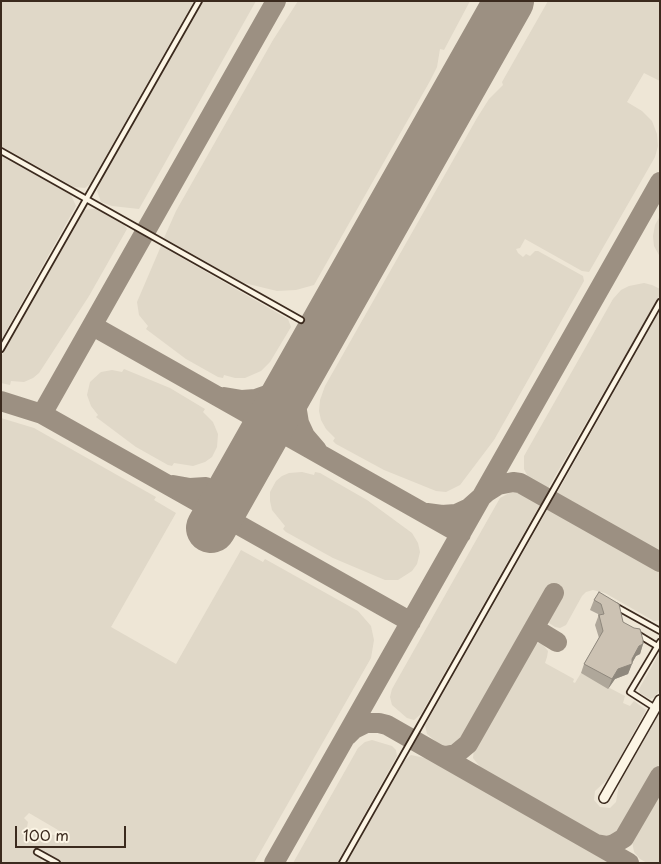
<!DOCTYPE html>
<html>
<head>
<meta charset="utf-8">
<style>
	body { margin:0 }
	#map { position:relative; width:661px; height:864px; overflow:hidden; background:#fcf5e5; font-family:"Playpen Sans",sans-serif }
	canvas { display:block }
	.frame { position:absolute; inset:0; border:2px solid #3b2a1e; pointer-events:none }
	.scale { position:absolute; left:15px; top:826px; width:111px; height:22px; box-sizing:border-box; border:2px solid #3b2a1e; border-top:0; padding-left:6px; font-size:15px; line-height:18px; white-space:nowrap; color:#3b2a1e; -webkit-text-stroke:4px #fcf5e5; paint-order:stroke }
</style>
</head>
<body>
<div id="map">
<canvas width="661" height="864"></canvas>
<div class="frame"></div>
<div class="scale">100 m</div>
</div>
<script>
const c = document.querySelector('canvas').getContext('2d');
c.lineJoin = 'round';
function fillPath(path, color) {
  c.fillStyle = color;
  c.fill(path, 'evenodd');
}
function poly(rows) {
  const path = new Path2D();
  for (const r of rows) {
    path.moveTo(r[0], r[1]);
    for (let i = 2; i < r.length; i += 2) path.lineTo(r[i], r[i + 1]);
  }
  return path;
}
function strokePath(path, color, width, dash) {
  c.strokeStyle = color;
  c.lineWidth = width;
  c.lineCap = dash ? 'butt' : 'round';
  c.setLineDash(dash || []);
  c.stroke(path);
}
const built = poly([
	[1,1,660,1,660,863,1,863]
]);
const green = poly([
	[1,1,194,1,90,184,85,188,74,187,1,146],
	[203,1,256,1,139,209,112,206,101,202,97,191,102,178],
	[298,1,470,1,444,50,440,49,437,67,430,81,314,285,296,290,277,291,244,283,164,238,176,211,273,40],
	[548,1,660,1,660,81,644,73,627,102,642,111,652,121,657,134,658,146,655,157,589,272,582,271,525,239,520,248,516,249,518,253,523,257,526,254,530,256,535,251,538,251,583,276,584,281,494,440,460,485,446,492,436,491,384,470,336,444,333,441,335,438,326,429,321,420,319,411,320,400,325,386,477,118,489,99,503,85,502,82],
	[1,156,71,195,76,206,1,340],
	[91,209,96,209,124,225,127,229,89,296,39,373,33,378,24,382,11,381,10,385,1,383,1,357,83,213,85,210],
	[660,216,660,257,654,246,653,236,655,225],
	[161,246,288,319,291,327,270,362,261,371,245,378,235,378,224,375,223,378,218,377,186,359,146,329,148,326,139,315,137,302],
	[644,283,652,285,660,289,660,295,547,490,535,484,528,477,524,469,524,456,613,299,621,290,629,286],
	[660,310,660,554,556,495],
	[124,369,170,388,205,409,203,412,213,422,218,434,217,447,212,457,205,462,193,466,174,463,172,466,168,465,136,447,96,417,98,415,91,406,87,395,90,382,101,372,112,370,122,372],
	[1,418,34,428,156,497,154,500,176,513,111,627,176,664,241,550,263,562,265,559,358,611,371,626,374,640,371,658,254,863,60,863,37,850,42,859,40,863,1,863],
	[29,813,58,830,60,832,58,836,50,834,48,839,27,827,28,822,24,818],
	[302,472,314,475,315,472,320,473,367,500,412,533,418,543,420,552,417,564,412,571,398,580,385,580,333,558,286,532,283,529,285,526,272,510,270,501,270,492,276,481,282,476,289,473],
	[513,491,524,492,541,501,541,503,421,714,414,720,407,718,392,705,390,697,392,689,500,498],
	[550,505,660,568,660,620,654,621,605,593,593,590,586,592,582,596,566,625,560,628,555,627,549,623,548,614,559,593,549,588,471,724,461,739,457,744,450,746,440,745,427,734,425,725],
	[540,643,544,646,548,651,547,657,545,663,574,679,573,682,575,683,581,673,625,696,623,703,630,706,634,701,646,710,609,778,595,791,594,800,600,807,610,808,616,802,619,784,660,712,660,763,631,814,615,835,605,837,599,835,481,768,473,758,474,748,482,730,529,648,534,644],
	[660,652,660,689,655,697,650,699,640,693,639,689],
	[372,740,392,746,396,750,397,756,337,863,293,863,358,748,365,742],
	[411,755,430,759,613,863,346,863,404,761],
	[660,788,660,863,647,863,640,859,634,852,632,841,641,820]
]);
const taxiway = poly([
	[93,326,461,534],
	[224,397,242,400,256,399,270,394,288,382,300,367],
	[1,401,42,414,411,622],
	[42,414,276,1],
	[317,450,305,436,299,423,296,405,297,388,303,369,338,308],
	[173,485,190,488,206,487],
	[427,513,442,515,456,514,469,508,487,492,498,485,513,482,520,483,660,562],
	[534,628,557,642],
	[347,736,354,729,366,723,379,723,387,725,629,863],
	[438,754,445,756,456,754,468,744,554,593],
	[596,844,608,846,614,844,624,838,660,776],
	[274,863,660,182]
]);
const runway = poly([
	[211,528,509,1]
]);
const lane = poly([
	[1,151,301,320],
	[1,349,199,1],
	[615,606,660,631],
	[639,635,657,646],
	[655,708,630,692,660,642],
	[37,852,57,863],
	[342,863,660,302]
]);
const street = poly([
	[604,798,660,700]
]);
const wall = poly([
	[599,592,623,622,643,644,640,654,636,656,632,663,628,674,615,679,608,689,581,673,584,664,599,638,595,625,598,617,598,614,590,610,594,600]
]);
const shadedWall = poly([
	[643,644,640,654,636,656,631,665,632,664,628,674,615,679,608,689,612,679,618,669,639,646]
]);
const building = poly([
	[599,592,619,604,623,622,634,628,640,629,643,640,643,644,639,646,632,659,632,664,618,669,612,679,584,664,603,631,599,615,604,614,601,604,594,600,599,592]
]);
fillPath(built, '#eee6d6');
fillPath(green, '#e0d8c8');
strokePath(taxiway, '#9c9082', 20);
strokePath(runway, '#9c9082', 50);
strokePath(lane, '#3b2a1e', 8);
strokePath(street, '#3b2a1e', 12);
strokePath(lane, '#fcf5e5', 4.5);
strokePath(street, '#fcf5e5', 9);
fillPath(wall, '#afa79a');
fillPath(shadedWall, '#8f887d');
fillPath(building, '#ccc2b3');
strokePath(building, '#8f887d', 1);
</script>
</body>
</html>
